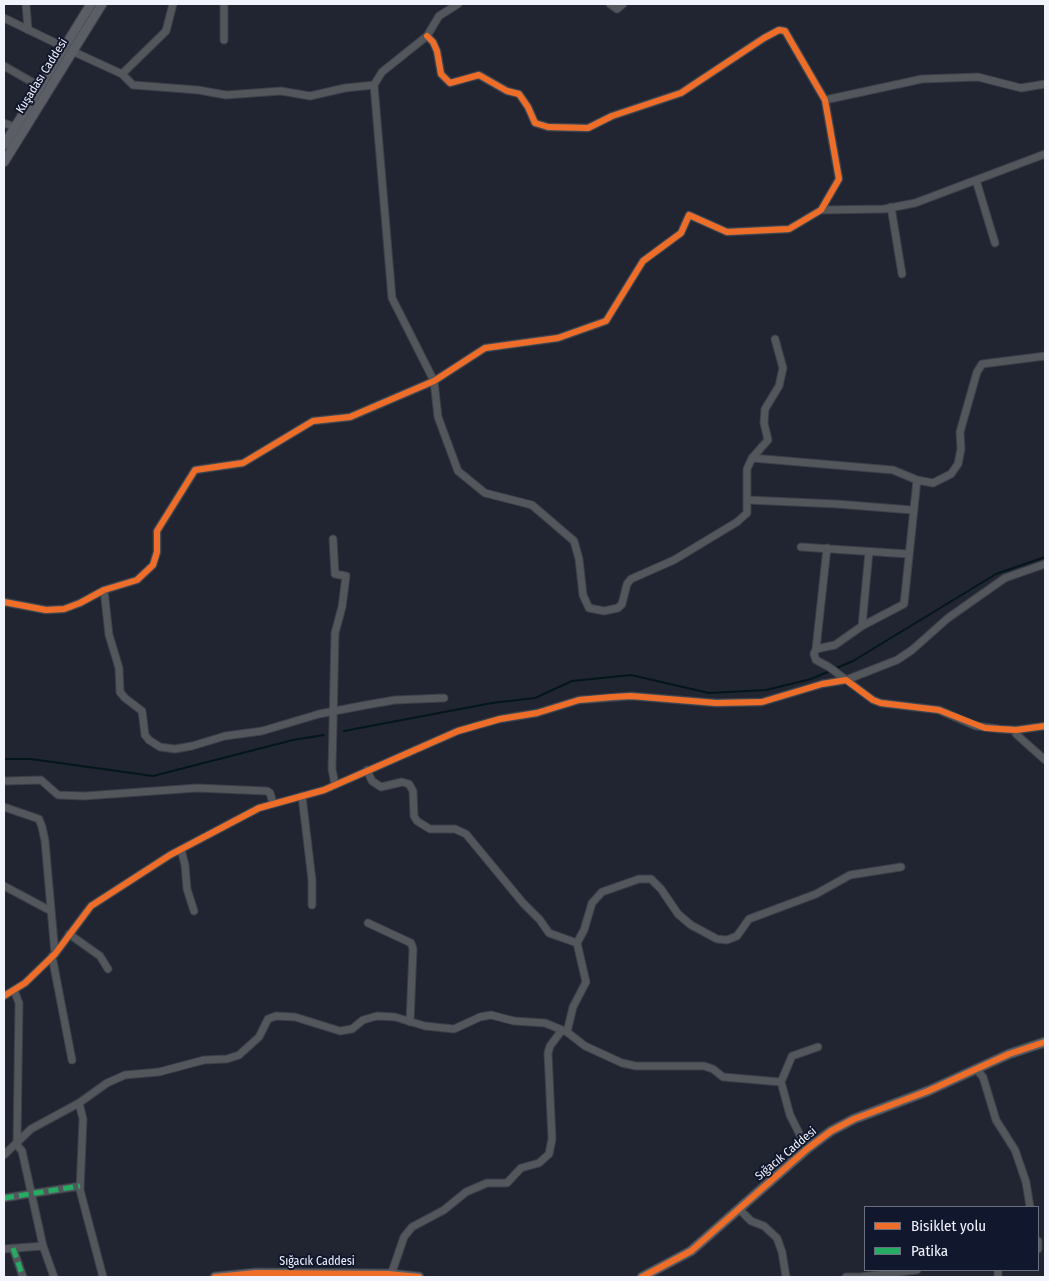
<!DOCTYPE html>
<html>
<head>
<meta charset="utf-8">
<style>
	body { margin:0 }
	#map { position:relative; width:1049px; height:1281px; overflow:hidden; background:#202531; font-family:"Fira Sans Condensed",sans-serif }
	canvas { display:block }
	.frame { position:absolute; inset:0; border:5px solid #f1f4fd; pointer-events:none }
	.legend { position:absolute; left:864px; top:1206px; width:175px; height:65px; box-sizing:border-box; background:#11182d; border:1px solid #6b7080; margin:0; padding:6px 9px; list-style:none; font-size:15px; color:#f1f4fd }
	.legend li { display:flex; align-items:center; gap:10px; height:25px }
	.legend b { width:25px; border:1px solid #6b7080 }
</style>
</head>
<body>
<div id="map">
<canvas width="1049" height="1281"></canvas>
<div class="frame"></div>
<ul class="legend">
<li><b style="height:6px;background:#ee6e29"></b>Bisiklet yolu</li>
<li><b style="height:6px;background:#26ab63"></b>Patika</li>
</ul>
</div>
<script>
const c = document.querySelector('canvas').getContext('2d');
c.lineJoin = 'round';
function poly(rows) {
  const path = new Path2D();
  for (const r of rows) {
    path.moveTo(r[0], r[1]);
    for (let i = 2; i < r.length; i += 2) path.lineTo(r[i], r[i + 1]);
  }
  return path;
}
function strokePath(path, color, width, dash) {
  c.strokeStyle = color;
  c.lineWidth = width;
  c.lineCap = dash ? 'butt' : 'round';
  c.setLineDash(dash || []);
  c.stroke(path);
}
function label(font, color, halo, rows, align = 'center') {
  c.font = font + ' "Fira Sans Condensed",sans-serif';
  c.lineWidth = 4;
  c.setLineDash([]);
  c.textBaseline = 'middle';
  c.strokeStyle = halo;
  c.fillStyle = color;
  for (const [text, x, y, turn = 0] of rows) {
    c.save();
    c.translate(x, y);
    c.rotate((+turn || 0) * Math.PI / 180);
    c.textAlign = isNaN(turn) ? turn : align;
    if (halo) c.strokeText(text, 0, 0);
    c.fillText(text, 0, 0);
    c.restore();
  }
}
const stream = poly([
	[834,669,853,661,996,574,1045,557],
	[344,731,492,703,535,698,572,681,631,675,709,693,766,690,811,679,830,671],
	[4,759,31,759,153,776,293,740,324,735]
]);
const minor = poly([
	[26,4,28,30],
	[458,4,439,16,427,36,382,72,374,85,392,298,434,381,438,417,458,471,485,493,532,505,574,541,579,559,583,595,589,608,604,611,618,608,622,604,627,584,631,579,674,560,737,522,747,513,747,469,752,458,893,470,917,480,933,483,951,474,958,464,961,449,960,432,977,372,982,364,1045,356],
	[610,4,617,9,623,4],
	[4,18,64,47],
	[224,40,224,4],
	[72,51,122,74,133,85,198,90,226,95,281,91,310,96,345,88,374,85],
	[4,66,39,86],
	[122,74,166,31,173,4],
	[825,100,922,79,978,77,1021,88,1045,84],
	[4,123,15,127],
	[976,180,995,243],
	[891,207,902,274],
	[821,210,884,209,915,203,1045,154],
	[752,458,768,440,764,423,765,409,779,386,783,368,775,339],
	[748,500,837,504,912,510],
	[333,539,335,574,346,576,342,607,335,633,332,769,335,785],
	[801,547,908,554],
	[827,548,816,649,814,654,816,660,829,667,873,700,881,703,939,710,976,726,999,729,1016,730,1045,726],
	[104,590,109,635,119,668,120,692,125,698,142,711,145,735,149,740,160,747,175,749,192,746,225,736,262,731,319,714,366,705,395,700,444,698],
	[4,602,46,610,64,609,80,603,104,590,137,580,153,565,157,552,157,531,195,470,243,463,313,421,350,417,434,381,485,348,558,338,606,321,643,261,681,233,689,215,727,232,789,229,821,210,839,179,825,100,785,31,779,30,764,38,681,93,612,116,588,128,548,127,535,123,528,107,519,94,507,91,479,75,450,83,441,74,437,51,433,42,427,36],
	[862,626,869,552],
	[816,649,835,645,862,626,904,604,917,480],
	[1016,730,1016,734,1045,760],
	[367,770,372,781,381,787,402,782,409,784,413,791,414,816,417,821,430,829,455,829,466,834,523,903,540,920,549,933,577,943],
	[4,781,41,780,58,795,84,796,197,788,267,791,270,793,273,803],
	[302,796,312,880,312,905],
	[4,807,39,819,42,827,45,841,55,954],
	[181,849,185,865,187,889,194,911],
	[4,886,51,911],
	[368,923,411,943,413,949,410,1022],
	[69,934,100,956,108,969],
	[52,956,72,1060],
	[14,990,19,1003,17,1145,22,1151,43,1246,54,1277],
	[4,996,25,983,55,954,91,906,170,855,259,808,324,790,458,731,500,719,537,713,579,700,631,696,716,703,762,702,822,684,846,680,897,660,912,650,948,618,1005,578,1045,564],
	[567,1032,573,1007,586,982,577,943,584,930,592,903,602,892,639,879,651,879,661,889,678,914,691,925,717,939,727,940,737,936,749,919,816,894,850,875,901,867],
	[977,1070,983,1077,996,1120,1015,1150,1026,1182,1030,1207],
	[79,1103,83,1119,80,1190,103,1277],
	[807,1149,790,1115,781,1082,792,1056,818,1047],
	[4,1155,31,1129,79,1103,107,1083,125,1075,159,1072,204,1060,227,1059,239,1055,259,1037,268,1019,276,1016,295,1017,340,1031,352,1029,363,1020,377,1016,395,1017,425,1026,454,1029,480,1017,491,1015,514,1021,545,1023,567,1032,585,1046,622,1063,636,1066,704,1066,713,1069,723,1077,781,1082],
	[4,1198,80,1186],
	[739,1209,751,1221,764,1226,777,1238,782,1252,786,1277],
	[1038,1241,1038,1249],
	[13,1248,23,1277],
	[4,1249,43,1246],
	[998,1270,998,1277],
	[388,1274,392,1272,404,1237,412,1227,444,1210,466,1192,487,1183,507,1183,521,1168,539,1163,549,1154,552,1139,548,1053,550,1046,562,1030],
	[846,1277,860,1277],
	[860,1277,917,1270]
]);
const major = poly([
	[4,145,91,4],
	[4,162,102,4],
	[215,1277,256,1273,388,1274,419,1277],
	[642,1277,691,1251,807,1149,831,1131,854,1119,928,1091,1009,1054,1045,1042]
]);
const quiet = poly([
	[4,1198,80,1186],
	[13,1248,23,1277]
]);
const cycleway = poly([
	[4,602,46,610,64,609,80,603,104,590,137,580,153,565,157,552,157,531,195,470,243,463,313,421,350,417,434,381,485,348,558,338,606,321,643,261,681,233,689,215,727,232,789,229,821,210,839,179,825,100,785,31,779,30,764,38,681,93,612,116,588,128,548,127,535,123,528,107,519,94,507,91,479,75,450,83,441,74,437,51,433,42,427,36],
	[4,996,25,983,55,954,91,906,170,855,259,808,324,790,458,731,500,719,537,713,579,700,612,697,631,696,716,703,762,702,822,684,846,680,873,700,881,703,939,710,985,728,1016,730,1045,726],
	[215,1277,256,1273,388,1274,419,1277],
	[642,1277,691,1251,807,1149,831,1131,854,1119,928,1091,1009,1054,1045,1042]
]);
const streetNames = [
	["Kuşadası Caddesi",42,76,-58],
	["Sığacık Caddesi",786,1154,-40],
	["Sığacık Caddesi",317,1262]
];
strokePath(stream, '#04161a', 2);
strokePath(minor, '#3b3f48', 9);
strokePath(major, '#3b3f48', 11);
strokePath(minor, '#53565b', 7);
strokePath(major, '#5b5e64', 9);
strokePath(quiet, '#26ab63', 5, [10, 5]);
strokePath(cycleway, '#ee6e29', 6);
label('12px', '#f1f4fd', '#11182d', streetNames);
</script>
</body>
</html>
